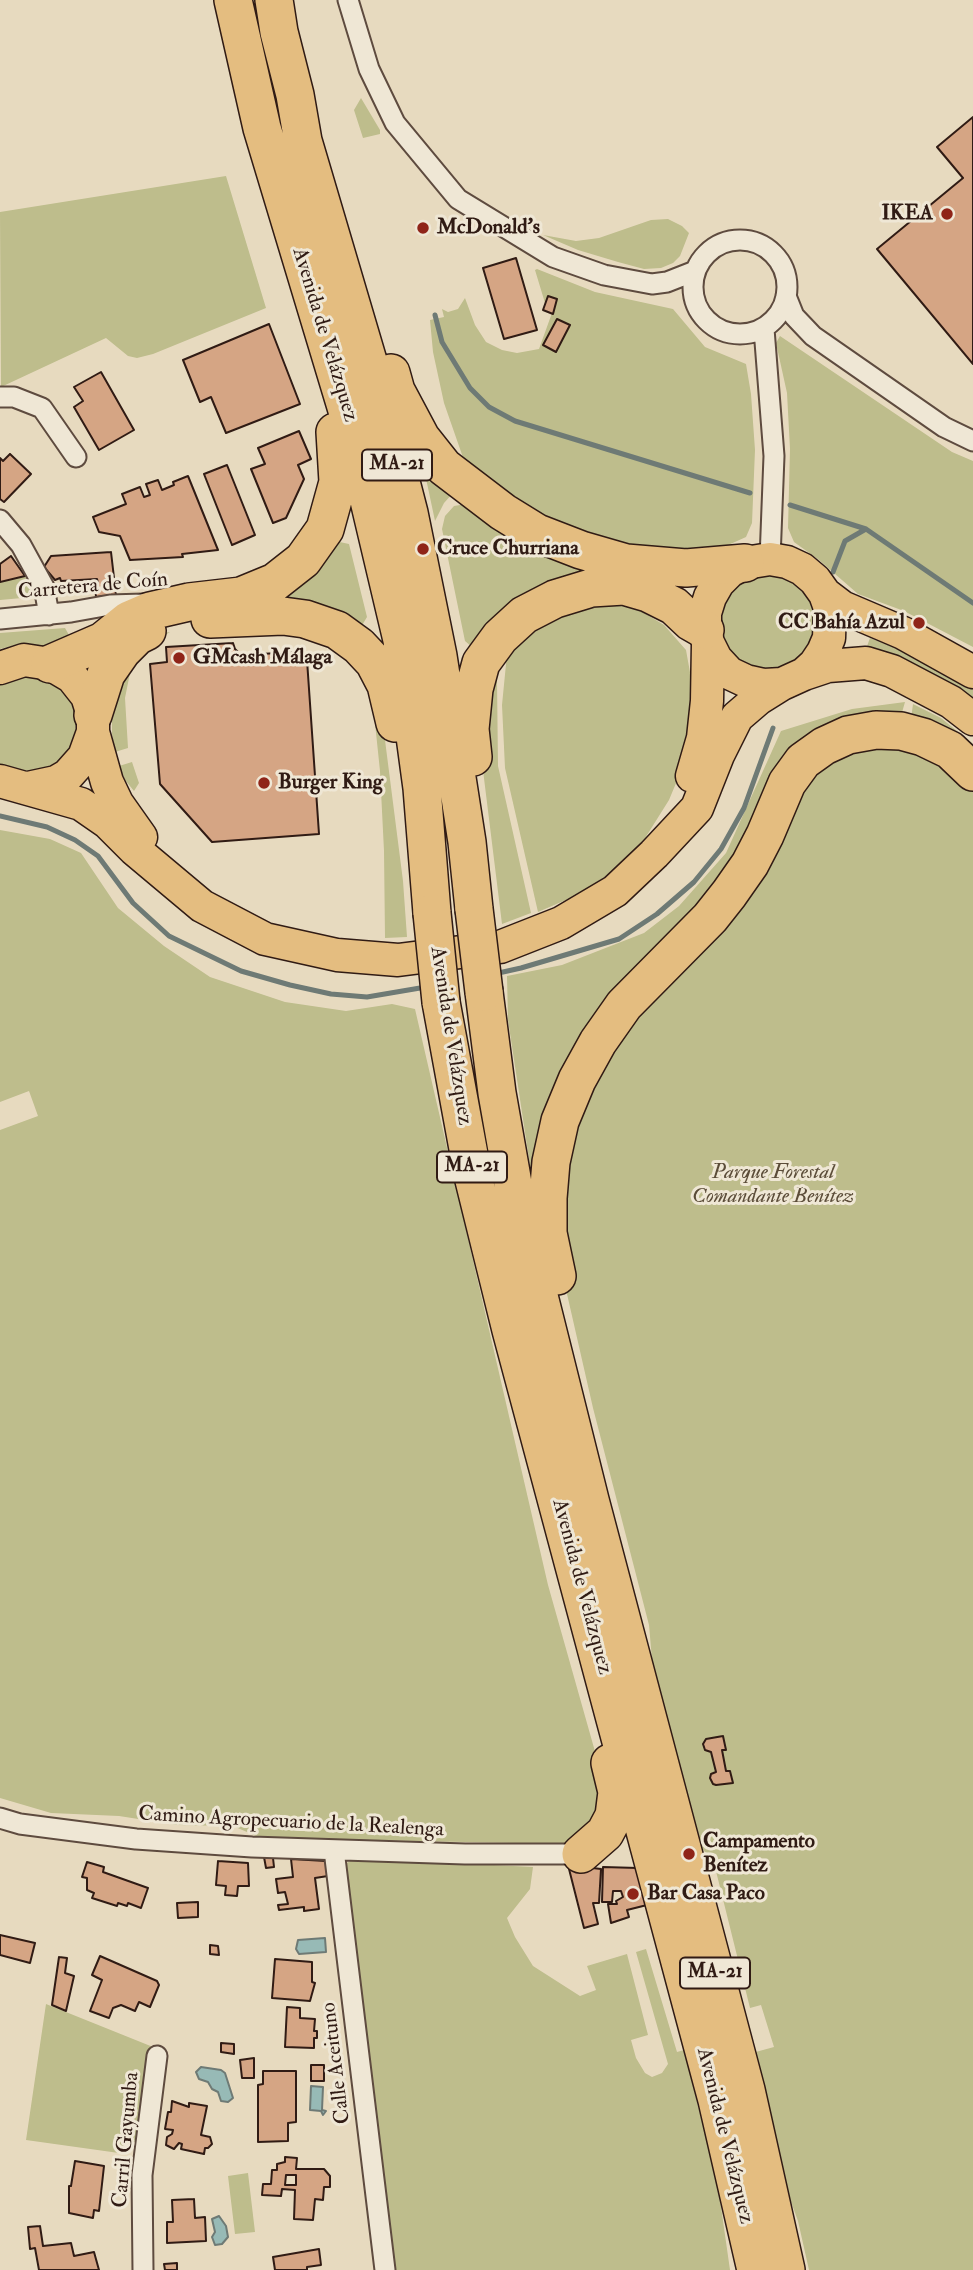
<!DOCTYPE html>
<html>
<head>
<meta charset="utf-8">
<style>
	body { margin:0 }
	canvas { display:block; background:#e7dabf }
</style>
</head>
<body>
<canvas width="973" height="2270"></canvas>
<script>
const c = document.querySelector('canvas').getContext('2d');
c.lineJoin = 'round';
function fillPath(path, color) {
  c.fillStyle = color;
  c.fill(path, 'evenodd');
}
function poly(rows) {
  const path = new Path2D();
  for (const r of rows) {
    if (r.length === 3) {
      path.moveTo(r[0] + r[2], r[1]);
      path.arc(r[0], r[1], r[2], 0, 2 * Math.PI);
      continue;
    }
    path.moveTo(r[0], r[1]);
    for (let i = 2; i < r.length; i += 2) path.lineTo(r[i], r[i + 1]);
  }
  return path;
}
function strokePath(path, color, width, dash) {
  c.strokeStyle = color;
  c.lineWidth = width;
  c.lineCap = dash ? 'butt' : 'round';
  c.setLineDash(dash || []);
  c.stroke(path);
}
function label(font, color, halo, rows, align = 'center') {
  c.font = font + ' "IM FELL Double Pica",serif';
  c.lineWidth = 6;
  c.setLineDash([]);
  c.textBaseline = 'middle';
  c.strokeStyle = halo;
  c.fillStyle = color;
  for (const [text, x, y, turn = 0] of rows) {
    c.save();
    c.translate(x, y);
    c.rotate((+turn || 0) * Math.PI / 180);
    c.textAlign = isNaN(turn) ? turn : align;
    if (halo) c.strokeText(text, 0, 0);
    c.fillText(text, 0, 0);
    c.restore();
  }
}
const green = poly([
	[361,98,380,130,380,134,363,138,354,110],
	[226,176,266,308,153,354,137,358,128,356,106,338,1,387,0,212],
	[668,219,682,226,689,233,680,256,673,263,661,268,644,269,618,262,578,250,543,235,576,241,599,238,651,220],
	[537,269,595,292,673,309,705,347,746,364,751,394,755,450,752,523,746,537,726,546,692,554,655,554,550,523,467,469,444,403,433,352,430,320,444,317,442,309,448,312,458,309,465,298,475,325,486,342,502,350,517,353,539,349,557,299,548,296,545,303,535,270],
	[780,336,952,452,973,461,973,647,904,611,858,594,819,560,794,542,788,528,790,449,787,393,776,343],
	[424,469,454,492,444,503,435,521],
	[466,504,604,572,472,647,465,641,442,529,445,516,454,506],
	[335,541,349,544,367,617,361,627,279,599],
	[767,622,49],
	[25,576,33,597,0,600,0,582],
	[591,604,634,607,664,625,686,650,691,678,692,720,684,764,669,800,642,843,614,871,575,896,538,912,505,768,502,705,507,654,543,621],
	[65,628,73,642,55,647,15,645,0,649,0,633],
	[170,632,148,646,131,668,125,698,128,748,115,752,112,734,112,695,117,676,124,663,146,641,162,633],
	[870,638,931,662,973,687,973,704,866,649],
	[487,673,497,680,498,766,531,913,502,924,480,746],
	[27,675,39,676,59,686,73,704,77,725,72,745,59,762,51,768,31,773,10,770,0,765,0,684],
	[380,701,403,881,407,937,385,938,384,851,380,771,373,704],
	[905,702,899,723,831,735,737,870,641,978,538,1218,508,1020,507,976,562,965,644,933,679,906,726,853,781,731,852,709],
	[913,704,941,718,973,744,973,764,910,726],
	[858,739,928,746,973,787,973,2270,809,2270,798,2221,786,2188,752,2053,774,2047,761,2005,750,2008,712,1855,705,1852,694,1838,655,1694,649,1625,593,1408,562,1272,559,1169,593,1066,791,789],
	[132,762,139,783,134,791,125,780,119,766],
	[0,830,50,839,81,853,118,908,164,946,210,977,285,1002,346,1011,392,1004,415,1009,548,1585,607,1794,608,1810,567,1844,261,1838,233,1826,177,1825,119,1816,51,1813,0,1798,0,1130,38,1116,29,1091,0,1102],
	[355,1858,533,1867,530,1889,507,1918,515,1937,533,1966,580,1996,596,1990,587,1966,627,1954,648,2035,631,2040,636,2058,645,2073,652,2077,662,2073,668,2064,636,1952,646,1949,677,2052,684,2050,718,2186,730,2270,393,2270,345,1880,347,1863],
	[46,2004,153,2047,139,2137,126,2151,126,2154,26,2140],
	[248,2173,255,2232,235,2234,228,2176]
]);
const water = poly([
	[325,1938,326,1952,299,1954,296,1949,298,1940,325,1938],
	[201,2067,221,2070,225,2073,233,2098,228,2102,221,2101,218,2092,212,2089,208,2082,199,2079,196,2072,201,2067],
	[311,2086,323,2087,322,2110,326,2111,323,2115,321,2111,310,2110,311,2086],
	[219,2216,226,2226,228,2237,222,2244,215,2245,212,2237,215,2232,212,2219,219,2216]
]);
const stream = poly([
	[435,315,442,342,470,388,489,407,515,421,750,493],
	[790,505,866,529,973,603],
	[833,572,845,541,866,529],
	[0,816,47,827,75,840,98,856,133,903,169,936,241,971,290,985,331,994,367,997,426,987],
	[494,974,521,968,619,939,657,914,694,882,721,849,744,808,773,728]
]);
const building = poly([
	[973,117,973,364,877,249,963,178,937,147,973,117],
	[516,258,537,330,504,339,483,268,516,258],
	[548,296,557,299,553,314,543,310,548,296],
	[557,319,570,325,556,352,543,345,557,319],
	[269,324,300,404,226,433,211,397,200,402,183,360,269,324],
	[101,372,134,430,99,450,74,407,83,401,74,387,101,372],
	[299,431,311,459,298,465,304,479,286,518,273,523,251,469,265,464,258,448,299,431],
	[10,454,31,474,4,502,0,499,0,458,3,461,10,454],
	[227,465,255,535,232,545,204,474,227,465],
	[188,476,218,550,182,554,183,557,130,560,120,536,99,532,93,517,126,504,122,494,140,487,144,497,150,495,146,484,158,480,162,490,174,485,173,482,188,476],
	[111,552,116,595,96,597,95,584,98,583,97,579,61,581,60,578,55,580,44,567,51,556,111,552],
	[11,556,25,576,0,582,0,564,11,556],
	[233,643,235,649,241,655,298,652,307,660,319,834,212,842,160,784,150,664,167,662,166,647,233,643],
	[723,1736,726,1750,722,1750,726,1771,730,1771,733,1783,716,1785,713,1784,710,1778,711,1774,716,1772,711,1752,705,1750,703,1744,706,1739,723,1736],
	[264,1857,273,1858,274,1867,266,1868,264,1857],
	[291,1859,326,1861,328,1876,315,1878,319,1909,304,1911,304,1907,279,1910,278,1905,288,1904,285,1892,278,1893,276,1879,293,1877,291,1859],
	[218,1861,248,1863,249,1886,238,1886,237,1896,225,1895,226,1886,216,1885,218,1861],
	[87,1862,104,1867,103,1872,148,1888,141,1908,128,1903,127,1906,118,1903,117,1906,92,1898,94,1893,87,1890,87,1878,82,1877,87,1862],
	[568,1865,601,1869,599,1903,593,1903,598,1924,584,1928,568,1865],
	[603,1867,638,1868,647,1905,627,1910,629,1917,611,1923,608,1904,617,1904,616,1901,623,1897,621,1891,613,1891,612,1902,602,1902,603,1867],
	[198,1902,198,1917,178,1918,177,1903,198,1902],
	[0,1935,35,1943,30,1963,0,1955,0,1935],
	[210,1945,218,1946,219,1955,210,1954,210,1945],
	[100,1956,157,1981,159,1985,150,2007,139,2002,135,2011,121,2005,113,2008,109,2018,90,2011,102,1980,92,1975,100,1956],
	[59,1957,67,1958,65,1973,74,1976,66,2011,52,2005,59,1957],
	[275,1959,312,1962,312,1982,315,1983,310,2001,272,1998,275,1959],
	[287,2007,300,2008,300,2018,315,2019,314,2031,317,2031,317,2038,314,2038,314,2048,285,2047,287,2007],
	[221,2043,234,2044,234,2054,221,2052,221,2043],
	[254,2058,254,2078,242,2078,240,2060,254,2058],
	[311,2065,324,2065,324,2081,311,2081,311,2065],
	[263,2071,296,2071,296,2122,288,2123,288,2141,258,2142,258,2085,263,2084,263,2071],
	[172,2101,189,2107,189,2103,207,2106,201,2135,210,2137,212,2144,208,2148,205,2148,204,2154,181,2149,182,2144,179,2143,174,2149,166,2145,167,2137,172,2134,173,2130,165,2129,168,2112,171,2112,172,2101],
	[285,2157,297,2158,296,2169,324,2169,330,2176,330,2187,324,2187,323,2200,315,2199,313,2220,294,2219,295,2190,282,2189,281,2196,262,2195,263,2184,271,2184,272,2170,277,2170,277,2164,285,2162,285,2157],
	[286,2175,296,2175,296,2185,285,2185,286,2175],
	[75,2161,104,2166,99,2211,94,2210,93,2218,69,2213,69,2186,71,2186,75,2161],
	[194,2199,195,2218,205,2217,206,2241,167,2243,167,2222,173,2222,172,2200,194,2199],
	[40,2226,43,2246,71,2243,74,2256,94,2252,99,2270,39,2270,35,2248,30,2249,28,2227,40,2226],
	[319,2249,321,2265,307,2267,307,2270,275,2270,273,2257,319,2249],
	[177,2263,177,2270,165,2270,164,2264,177,2263]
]);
const street = poly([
	[348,0,369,69,395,123,458,199,553,257,604,275,652,284,667,282,695,271],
	[740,287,47],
	[786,296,794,316,813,336,944,427,973,441],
	[764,329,774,456,770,559],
	[0,397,14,397,42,408,76,457],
	[0,520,21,545,44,587,49,615],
	[0,619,71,612,110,605,143,604],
	[0,1818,20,1824,136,1839,252,1847,465,1854,581,1854],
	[334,1850,385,2270],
	[143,2270,142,2175,157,2056]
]);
const primary = poly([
	[825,594,842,607,903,633,973,672],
	[0,668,24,660,50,664,72,677,87,696,93,715,93,732,84,757,68,775,56,782,28,788],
	[804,674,828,666,866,663,892,671,951,702,973,719],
	[93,732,107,782,117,803,141,837],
	[692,776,703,738,707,701,708,643,705,630,705,613,710,597,718,583,730,571,745,563,770,559,787,562,802,569,815,580,825,594,830,608,829,638,823,652,815,664,804,674,782,684,764,685,746,681,729,673,716,659,708,643],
	[0,781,81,804,107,822,134,849,202,906,265,939,337,955,398,960,500,947,561,923,615,891,654,854,697,808,718,755,737,717,758,699,782,684]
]);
const highway = poly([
	[233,0,262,128,350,420,402,640,422,788,432,913],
	[274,0,279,32,295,95,303,141,383,412,409,513,438,656,467,842,474,909],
	[391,373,396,391,421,438,444,467,503,512,537,533,581,550,626,563,686,568,745,563],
	[210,619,283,616,305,619,337,630,359,646,374,662,386,685,395,723],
	[50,664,103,641,129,620,150,611,189,602,241,596,275,582,303,560,325,529,338,482,335,432],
	[93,715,106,674,122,651,137,636,147,631],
	[473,757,470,729,474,689,481,663,500,637,524,615,555,599,591,588,624,586,648,593,674,606,691,622,705,630],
	[484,992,497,1093,518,1212,590,1500,746,2090,786,2270],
	[441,1002,473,1176,511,1330,717,2100,756,2270],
	[557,1276,548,1233,548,1198,551,1162,560,1121,577,1080,598,1042,624,1005,710,918,729,894,750,864,765,835,787,783,803,761,824,746,848,735,876,730,901,731,923,737,950,750,973,772],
	[581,1854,605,1833,614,1816,617,1792,610,1763]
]);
const highwayBridge = poly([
	[474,909,484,992],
	[432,913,441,1002]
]);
const markers = [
	[947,214,7,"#8f2418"],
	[423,228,7,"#8f2418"],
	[423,549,7,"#8f2418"],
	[919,623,7,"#8f2418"],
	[179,658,7,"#8f2418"],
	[264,783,7,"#8f2418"],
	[689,1854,7,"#8f2418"],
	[633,1894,7,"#8f2418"]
];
const shields = [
	[397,465,70],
	[472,1167,70],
	[715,1973,70]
];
const shieldNames = [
	["MA-21",397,465],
	["MA-21",472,1167],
	["MA-21",715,1973]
];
const poiNames = [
	["IKEA",933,214,"right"],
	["McDonald's",437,228],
	["Cruce Churriana",437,549],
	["CC Bahía Azul",905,623,"right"],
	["GMcash Málaga",193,658],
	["Burger King",278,783],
	["Campamento",703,1842],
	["Benítez",703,1866],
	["Bar Casa Paco",647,1894]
];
const streetNames = [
	["Avenida de Velázquez",324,335,73],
	["Carretera de Coín",93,587,-5],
	["Avenida de Velázquez",450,1036,81],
	["Avenida de Velázquez",581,1587,75],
	["Camino Agropecuario de la Realenga",291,1823,3],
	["Calle Aceituno",337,2063,-97],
	["Avenida de Velázquez",724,2136,76],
	["Carril Gayumba",127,2140,-85]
];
const parkNames = [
	["Parque Forestal",773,1173],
	["Comandante Benítez",773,1197]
];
fillPath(green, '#bebd8c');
fillPath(water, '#97bab6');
strokePath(water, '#6e7a75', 2);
strokePath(stream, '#6e7a75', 5);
fillPath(building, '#d5a584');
strokePath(building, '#301b14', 2);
strokePath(street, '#5e4b3f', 23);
strokePath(primary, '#301b14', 35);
strokePath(highway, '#301b14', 40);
strokePath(street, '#efe7d5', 19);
strokePath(primary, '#e4bd80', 32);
strokePath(highway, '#e4bd80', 37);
strokePath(highwayBridge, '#301b14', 40, []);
strokePath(highwayBridge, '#e4bd80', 37);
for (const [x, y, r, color] of markers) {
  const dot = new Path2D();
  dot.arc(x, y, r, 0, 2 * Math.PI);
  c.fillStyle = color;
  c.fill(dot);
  strokePath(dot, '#efe7d5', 2.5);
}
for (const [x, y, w] of shields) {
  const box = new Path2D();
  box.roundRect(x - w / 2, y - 15.5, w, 31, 5);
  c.fillStyle = '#efe7d5';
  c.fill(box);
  strokePath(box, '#301b14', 2);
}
label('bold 19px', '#301b14', null, shieldNames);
label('bold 21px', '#301b14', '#efe7d5', poiNames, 'left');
label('21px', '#301b14', '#efe7d5', streetNames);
label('italic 21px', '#5b4c38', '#efe7d5', parkNames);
</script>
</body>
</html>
